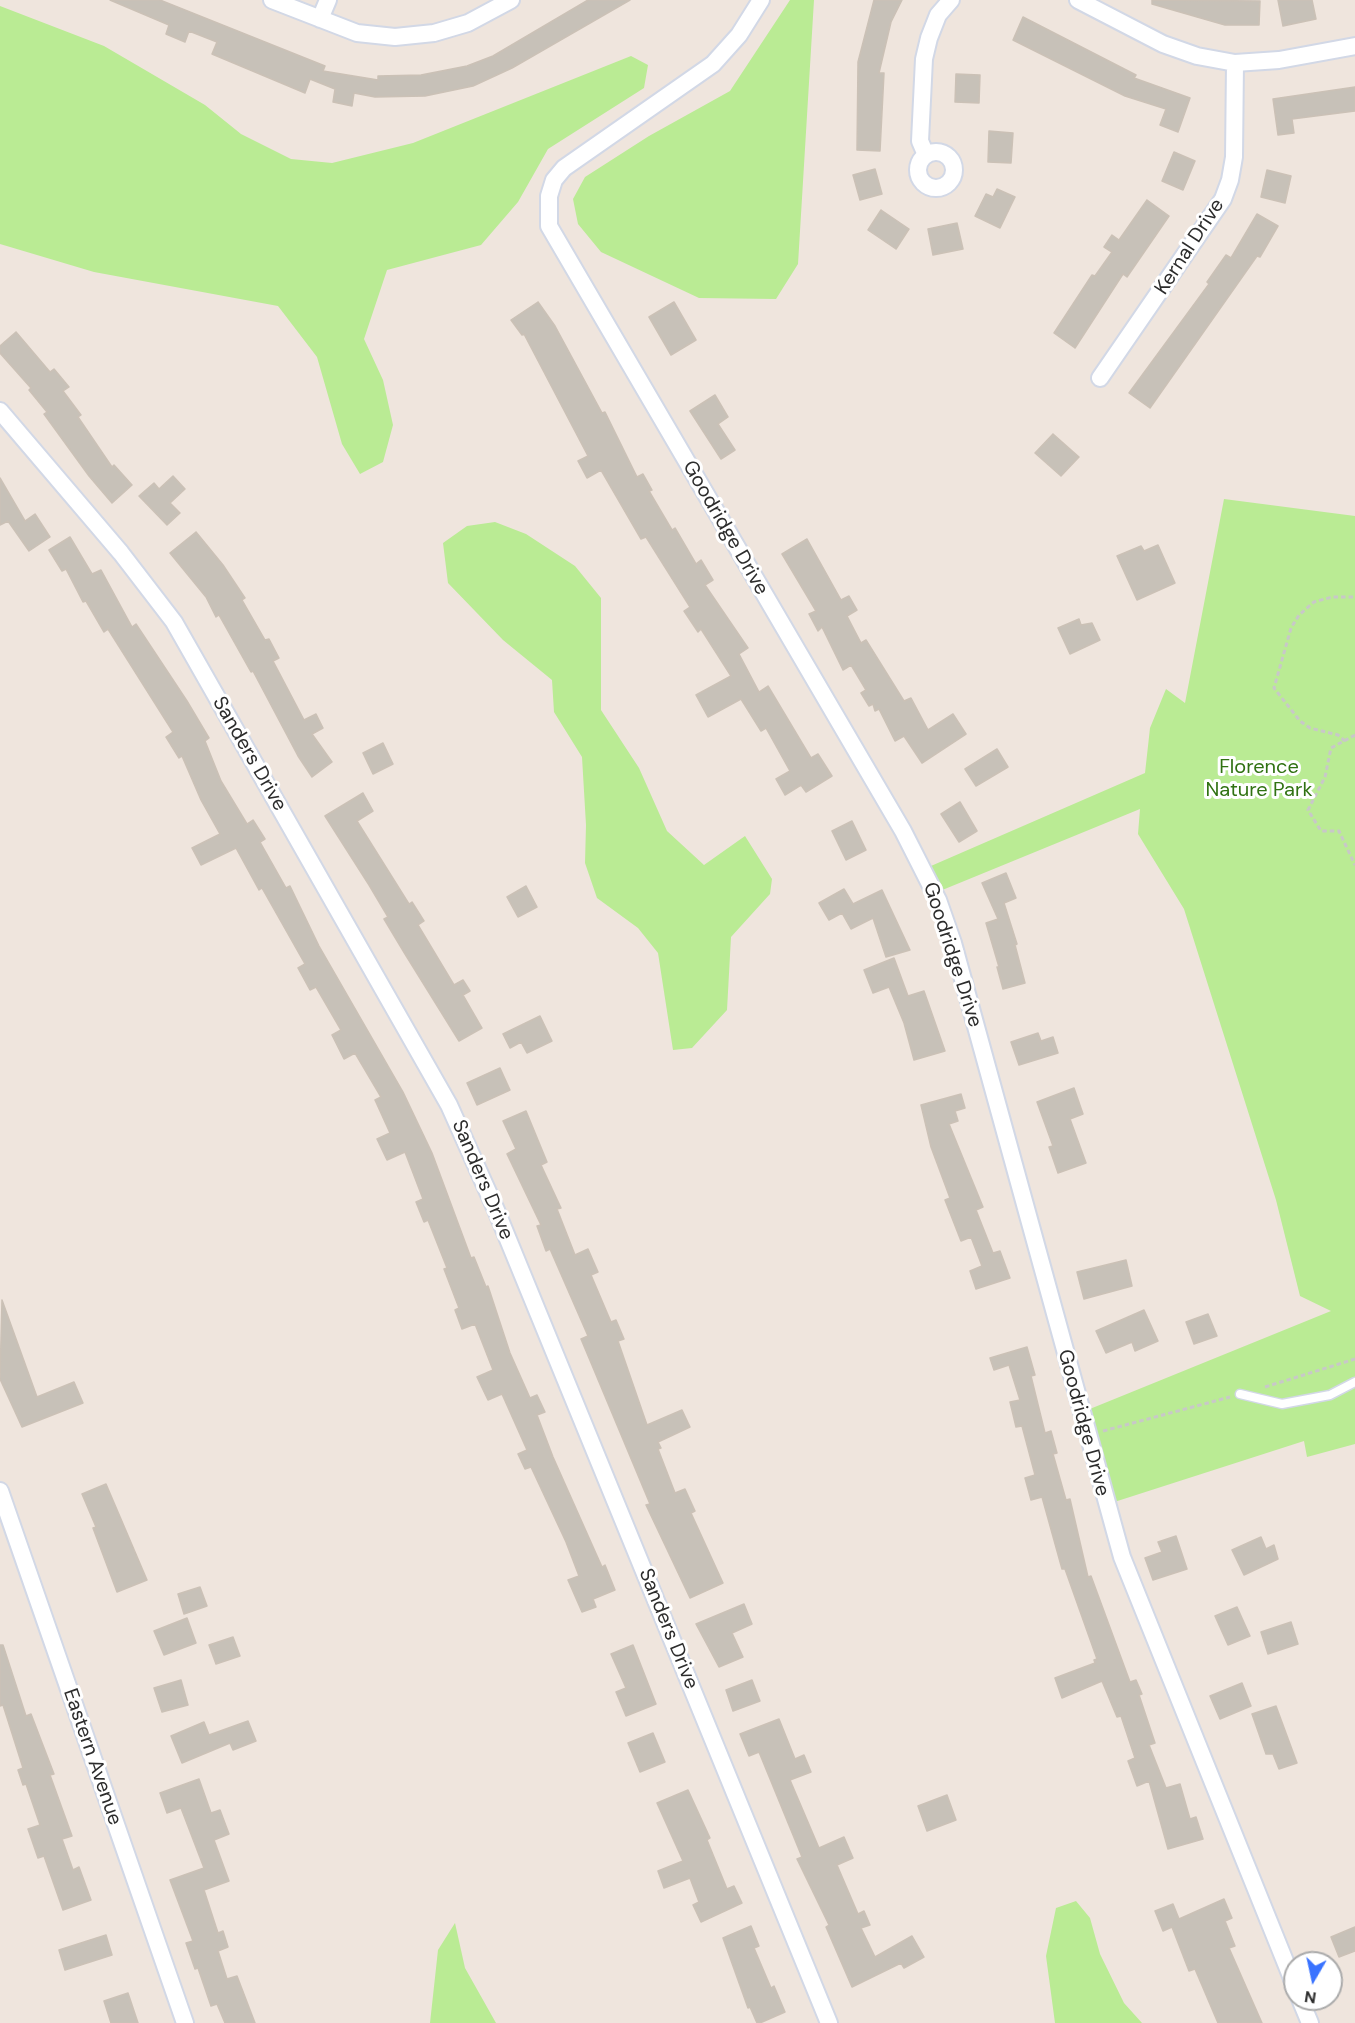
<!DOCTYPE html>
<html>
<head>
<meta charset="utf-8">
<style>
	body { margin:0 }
	#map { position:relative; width:1355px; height:2023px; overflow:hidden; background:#efe5dd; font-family:"DM Sans",sans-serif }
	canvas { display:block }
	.north { position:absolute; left:1283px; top:1951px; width:60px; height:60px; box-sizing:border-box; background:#fff; border:2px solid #ababab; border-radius:50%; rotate:189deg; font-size:16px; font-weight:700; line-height:24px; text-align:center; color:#2c2c2c }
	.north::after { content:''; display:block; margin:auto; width:21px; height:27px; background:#3a73ff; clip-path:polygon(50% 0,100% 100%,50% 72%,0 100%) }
</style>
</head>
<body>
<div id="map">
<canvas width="1355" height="2023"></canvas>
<div class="north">N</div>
</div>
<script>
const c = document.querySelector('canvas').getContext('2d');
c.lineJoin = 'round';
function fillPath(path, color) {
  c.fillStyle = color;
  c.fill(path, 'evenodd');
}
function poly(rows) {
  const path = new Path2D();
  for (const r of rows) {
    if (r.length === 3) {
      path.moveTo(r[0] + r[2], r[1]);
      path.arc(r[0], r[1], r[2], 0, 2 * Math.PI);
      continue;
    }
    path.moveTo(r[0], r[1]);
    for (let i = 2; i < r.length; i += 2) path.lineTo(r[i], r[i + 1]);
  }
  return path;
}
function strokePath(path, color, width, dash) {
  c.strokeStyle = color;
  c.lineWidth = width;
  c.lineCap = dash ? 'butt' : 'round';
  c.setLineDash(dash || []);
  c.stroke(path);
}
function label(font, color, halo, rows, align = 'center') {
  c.font = font + ' "DM Sans",sans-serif';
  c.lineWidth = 6;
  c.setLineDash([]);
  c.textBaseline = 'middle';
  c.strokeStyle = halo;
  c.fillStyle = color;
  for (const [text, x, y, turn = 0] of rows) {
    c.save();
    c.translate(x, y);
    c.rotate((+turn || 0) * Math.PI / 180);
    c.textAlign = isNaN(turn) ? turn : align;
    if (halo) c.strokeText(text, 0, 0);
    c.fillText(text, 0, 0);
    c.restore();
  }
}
const green = poly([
	[790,0,814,0,798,264,776,299,699,298,601,252,578,224,573,199,585,177,649,136,730,91],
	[0,6,104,46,205,105,241,134,291,159,332,163,413,143,631,56,648,65,644,88,548,149,518,202,481,245,387,270,364,339,383,380,393,425,383,462,360,474,342,444,317,357,278,306,94,272,0,244],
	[1224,499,1355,516,1355,1444,1307,1457,1304,1441,1105,1505,1080,1413,1331,1311,1300,1296,1276,1200,1184,909,1138,834,1140,809,935,893,924,869,1145,773,1150,728,1166,689,1185,703],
	[495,522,526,534,575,566,601,598,601,710,639,768,667,831,704,865,745,836,772,879,770,894,731,937,727,1010,692,1048,673,1050,658,953,638,928,597,898,585,863,586,825,582,757,554,712,552,680,503,640,448,583,443,543,467,526],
	[1076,1901,1090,1918,1100,1954,1124,2003,1142,2023,1055,2023,1046,1956,1056,1908],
	[455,1923,465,1968,496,2023,430,2023,438,1950]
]);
const building = poly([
	[110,0,160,0,325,66,323,71,378,80,378,76,421,75,467,66,493,56,588,0,630,0,512,68,473,86,425,96,375,97,354,93,352,106,333,102,335,89,310,79,305,93,212,54,217,42,189,31,185,42,166,34,169,25,110,0],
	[874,0,902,0,891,22,879,73,884,73,880,151,857,150,858,62,874,0],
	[1152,0,1260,1,1259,25,1225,25,1152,4,1152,0],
	[1278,0,1312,0,1316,19,1283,26,1278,0],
	[1023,17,1136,75,1134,78,1190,98,1178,132,1160,125,1166,109,1125,96,1013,40,1023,17],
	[956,74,980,75,979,103,955,102,956,74],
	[1355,87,1355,111,1292,119,1294,133,1278,135,1273,99,1355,87],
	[989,131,1013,133,1011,163,988,162,989,131],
	[1174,152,1195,161,1183,190,1162,181,1174,152],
	[875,169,882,194,860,200,853,175,875,169],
	[1267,170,1291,176,1285,203,1261,197,1267,170],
	[997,189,1015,197,1000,228,975,216,986,194,993,197,997,189],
	[1147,200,1169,216,1127,277,1123,274,1075,348,1054,333,1092,275,1095,276,1112,252,1104,247,1112,235,1119,240,1147,200],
	[881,210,909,229,896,249,868,230,881,210],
	[1257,214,1278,226,1260,257,1257,256,1150,408,1129,393,1209,284,1207,282,1226,255,1231,258,1257,214],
	[957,223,963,249,933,255,928,229,957,223],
	[538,302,555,326,602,413,605,412,637,477,643,474,652,490,649,491,672,530,675,528,696,564,701,560,713,580,705,585,748,648,739,654,759,692,768,686,811,758,818,754,832,776,806,792,801,785,785,795,776,779,790,771,766,728,761,731,741,699,708,717,696,695,731,676,701,629,698,632,684,611,690,607,646,537,641,539,601,470,587,478,578,461,588,456,524,334,522,335,511,320,538,302],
	[674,302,696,340,671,355,649,317,674,302],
	[16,332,50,372,54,369,69,387,63,391,81,415,78,417,112,467,114,465,132,485,112,503,89,476,44,414,47,412,29,390,31,388,0,353,0,346,16,332],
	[715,395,728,417,718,424,735,450,721,459,690,411,715,395],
	[1053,434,1079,457,1061,476,1035,453,1053,434],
	[173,476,185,489,170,503,180,513,167,525,139,496,154,483,159,489,173,476],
	[0,478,25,521,35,514,50,537,29,551,8,521,0,525,0,478],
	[196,532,223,565,245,598,242,600,265,640,269,639,279,658,273,661,304,720,316,714,323,728,312,734,332,762,312,777,298,756,253,671,251,672,219,615,216,617,206,597,170,553,196,532],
	[70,537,92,574,101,570,132,627,136,624,187,701,209,738,205,741,221,781,247,824,253,820,265,839,260,842,286,888,290,886,319,946,403,1092,432,1153,471,1258,474,1257,486,1287,488,1286,510,1353,530,1398,537,1395,545,1412,537,1415,553,1457,602,1567,605,1565,615,1590,593,1599,596,1607,582,1612,568,1580,579,1576,566,1542,531,1467,525,1469,518,1454,527,1450,502,1394,488,1400,477,1377,493,1370,475,1324,462,1329,455,1310,459,1308,444,1269,447,1268,428,1220,424,1222,416,1202,423,1199,405,1152,387,1160,377,1139,390,1133,375,1100,381,1097,355,1053,344,1059,332,1035,341,1030,316,987,310,990,298,968,305,964,262,888,259,890,236,848,201,865,192,848,220,834,201,800,182,756,179,758,166,737,173,732,108,629,104,632,86,601,83,602,66,569,62,571,49,550,70,537],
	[807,539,841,600,849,596,857,610,847,616,861,643,866,640,904,701,911,698,928,730,953,714,966,734,922,763,904,736,895,741,879,709,875,711,873,704,869,706,861,693,866,690,851,665,843,670,822,627,818,631,809,614,816,611,782,554,807,539],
	[1158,545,1175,583,1137,600,1117,556,1141,546,1144,551,1158,545],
	[1079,619,1081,625,1092,623,1100,640,1070,654,1058,628,1079,619],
	[383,743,393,764,373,774,363,753,383,743],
	[997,749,1008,767,976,786,965,769,997,749],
	[363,793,373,811,357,821,409,904,412,902,424,921,418,925,454,985,463,980,470,991,463,995,482,1028,459,1041,405,954,384,919,388,917,369,885,325,816,363,793],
	[960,802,977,831,959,842,941,814,960,802],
	[852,821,866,850,846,860,832,831,852,821],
	[1006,873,1016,898,1004,903,1017,944,1015,945,1025,983,1003,989,997,967,999,967,986,923,998,919,982,883,1006,873],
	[526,886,537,907,518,917,507,897,526,886],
	[844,889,853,904,882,890,910,950,886,957,873,918,851,929,842,913,829,920,819,903,844,889],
	[894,958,908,996,924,991,945,1051,914,1060,904,1023,889,987,873,993,864,970,894,958],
	[540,1016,552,1041,527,1053,521,1042,510,1048,503,1034,540,1016],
	[1038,1033,1041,1041,1053,1037,1058,1053,1019,1065,1011,1042,1038,1033],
	[500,1068,510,1090,477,1105,467,1083,500,1068],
	[1074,1088,1083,1114,1070,1119,1086,1163,1058,1173,1049,1147,1053,1146,1037,1102,1074,1088],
	[961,1094,965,1108,955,1111,958,1121,949,1124,983,1207,976,1210,993,1253,1000,1251,1010,1278,976,1289,970,1271,982,1266,971,1237,961,1241,945,1200,950,1198,931,1147,921,1105,961,1094],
	[526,1111,547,1162,541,1165,561,1208,557,1209,575,1255,588,1249,598,1272,591,1275,611,1322,616,1320,624,1339,618,1341,647,1425,682,1410,690,1427,658,1442,661,1448,658,1449,675,1493,685,1489,695,1511,691,1513,723,1583,690,1598,646,1505,650,1504,589,1358,581,1339,588,1336,550,1249,546,1251,537,1226,541,1225,507,1154,516,1149,503,1121,526,1111],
	[1126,1260,1132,1286,1084,1299,1077,1272,1126,1260],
	[2,1300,37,1397,74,1382,83,1403,22,1427,0,1379,2,1300],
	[1144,1310,1158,1341,1135,1351,1132,1342,1106,1353,1096,1331,1144,1310],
	[1208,1314,1217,1336,1194,1344,1186,1322,1208,1314],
	[1027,1347,1035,1375,1031,1376,1045,1433,1051,1431,1057,1453,1053,1454,1066,1500,1070,1499,1088,1577,1091,1576,1130,1682,1136,1680,1142,1694,1139,1695,1155,1743,1149,1745,1166,1788,1180,1784,1190,1819,1196,1817,1203,1839,1168,1849,1149,1781,1137,1786,1128,1761,1135,1758,1121,1716,1117,1717,1102,1681,1062,1698,1055,1678,1095,1663,1094,1660,1097,1659,1065,1569,1062,1569,1042,1497,1031,1500,1025,1478,1035,1475,1022,1426,1016,1427,1010,1402,1020,1400,1009,1365,994,1370,990,1358,1027,1347],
	[106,1484,147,1580,117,1592,93,1528,96,1527,82,1494,106,1484],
	[1176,1536,1187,1569,1153,1580,1145,1558,1162,1552,1158,1542,1176,1536],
	[1261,1537,1266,1549,1274,1545,1278,1559,1244,1575,1232,1550,1261,1537],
	[200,1587,207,1606,184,1614,178,1594,200,1587],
	[744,1604,752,1624,732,1633,743,1657,719,1667,696,1624,744,1604],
	[1237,1607,1250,1636,1228,1645,1215,1616,1237,1607],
	[187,1618,196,1643,164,1655,154,1631,187,1618],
	[1291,1622,1298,1644,1268,1654,1261,1632,1291,1622],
	[233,1637,240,1656,216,1664,209,1645,233,1637],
	[0,1645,3,1645,26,1716,31,1714,54,1774,50,1775,72,1836,62,1839,73,1870,79,1867,91,1900,63,1910,44,1856,38,1858,28,1829,40,1825,26,1784,23,1785,18,1770,23,1768,3,1705,0,1706,0,1645],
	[633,1645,656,1704,626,1716,616,1692,626,1688,611,1654,633,1645],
	[181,1680,188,1705,162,1712,154,1688,181,1680],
	[752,1680,760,1701,733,1711,726,1690,752,1680],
	[1242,1683,1251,1706,1220,1719,1210,1696,1242,1683],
	[1276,1706,1297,1763,1279,1769,1273,1754,1266,1754,1252,1714,1276,1706],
	[779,1719,795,1759,804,1755,811,1772,790,1780,819,1848,844,1837,853,1858,837,1865,858,1914,864,1911,870,1925,861,1928,875,1957,912,1936,924,1957,904,1968,901,1963,852,1987,826,1927,829,1925,797,1859,802,1857,759,1752,749,1756,740,1734,779,1719],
	[248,1721,256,1741,233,1750,230,1743,182,1763,171,1736,204,1722,209,1735,248,1721],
	[653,1733,665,1762,640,1772,628,1743,653,1733],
	[199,1779,211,1813,220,1810,229,1834,214,1840,229,1881,204,1890,218,1933,223,1931,228,1947,218,1951,227,1979,237,1976,255,2023,225,2023,217,2004,211,2006,198,1968,195,1969,186,1943,193,1941,170,1880,204,1868,181,1808,167,1813,160,1793,199,1779],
	[688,1790,710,1838,707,1840,727,1889,734,1886,742,1903,701,1922,693,1905,699,1902,690,1878,664,1888,658,1871,683,1861,657,1803,688,1790],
	[947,1795,956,1820,927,1831,918,1806,947,1795],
	[1224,1899,1232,1918,1225,1921,1235,1946,1229,1948,1262,2023,1218,2023,1195,1969,1189,1971,1172,1927,1163,1931,1155,1911,1173,1904,1179,1919,1224,1899],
	[751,1926,759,1946,754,1948,771,1988,774,1986,785,2012,760,2023,757,2023,750,2007,748,2008,723,1938,751,1926],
	[1355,1927,1355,1951,1339,1957,1331,1937,1355,1927],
	[106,1935,112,1955,65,1970,59,1950,106,1935],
	[128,1993,138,2023,111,2023,104,2001,128,1993]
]);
const path = poly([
	[1355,735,1331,748,1325,777,1308,810,1321,831,1339,831,1355,865],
	[1345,741,1338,735,1310,728,1300,721,1274,688,1291,628,1299,615,1314,602,1332,597,1355,597],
	[1265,1387,1355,1359],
	[1103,1431,1230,1397]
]);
const service = poly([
	[1240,1394,1282,1404,1330,1395,1355,1382]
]);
const minor = poly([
	[272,0,357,33,395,37,434,33,468,23,511,0],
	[761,0,739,35,713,64,564,168,554,180,549,196,549,226,903,831,938,900,953,943,1122,1557,1295,1986],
	[1078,0,1163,44,1197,56,1235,63,1279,60,1355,46],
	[320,19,328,0],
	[936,170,18],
	[926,155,920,141,924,59,929,38,938,15,951,0],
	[1100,378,1223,199,1230,180,1234,157,1235,63],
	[0,411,121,553,174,622,449,1105,496,1210,829,2023],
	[0,1491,185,2023],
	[1300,1999,1310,2023]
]);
const streetNames = [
	["Kernal Drive",1190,247,-57],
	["Goodridge Drive",725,528,60],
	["Sanders Drive",249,754,60],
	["Goodridge Drive",952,955,72],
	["Sanders Drive",482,1180,67],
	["Goodridge Drive",1083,1423,75],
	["Sanders Drive",668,1629,68],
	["Eastern Avenue",92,1757,71]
];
const parkNames = [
	["Florence",1259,768],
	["Nature Park",1259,791]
];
fillPath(green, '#baeb94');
fillPath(building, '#c7c1b8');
strokePath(building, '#cbc1b6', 1.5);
strokePath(service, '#d2d8e6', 11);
strokePath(minor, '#d2d8e6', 20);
strokePath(path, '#c8c8c8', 3, [4.5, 3]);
strokePath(service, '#fff', 8);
strokePath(minor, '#fff', 16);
label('20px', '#2c2c2c', '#fff', streetNames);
label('20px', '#307212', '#fff', parkNames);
</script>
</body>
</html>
